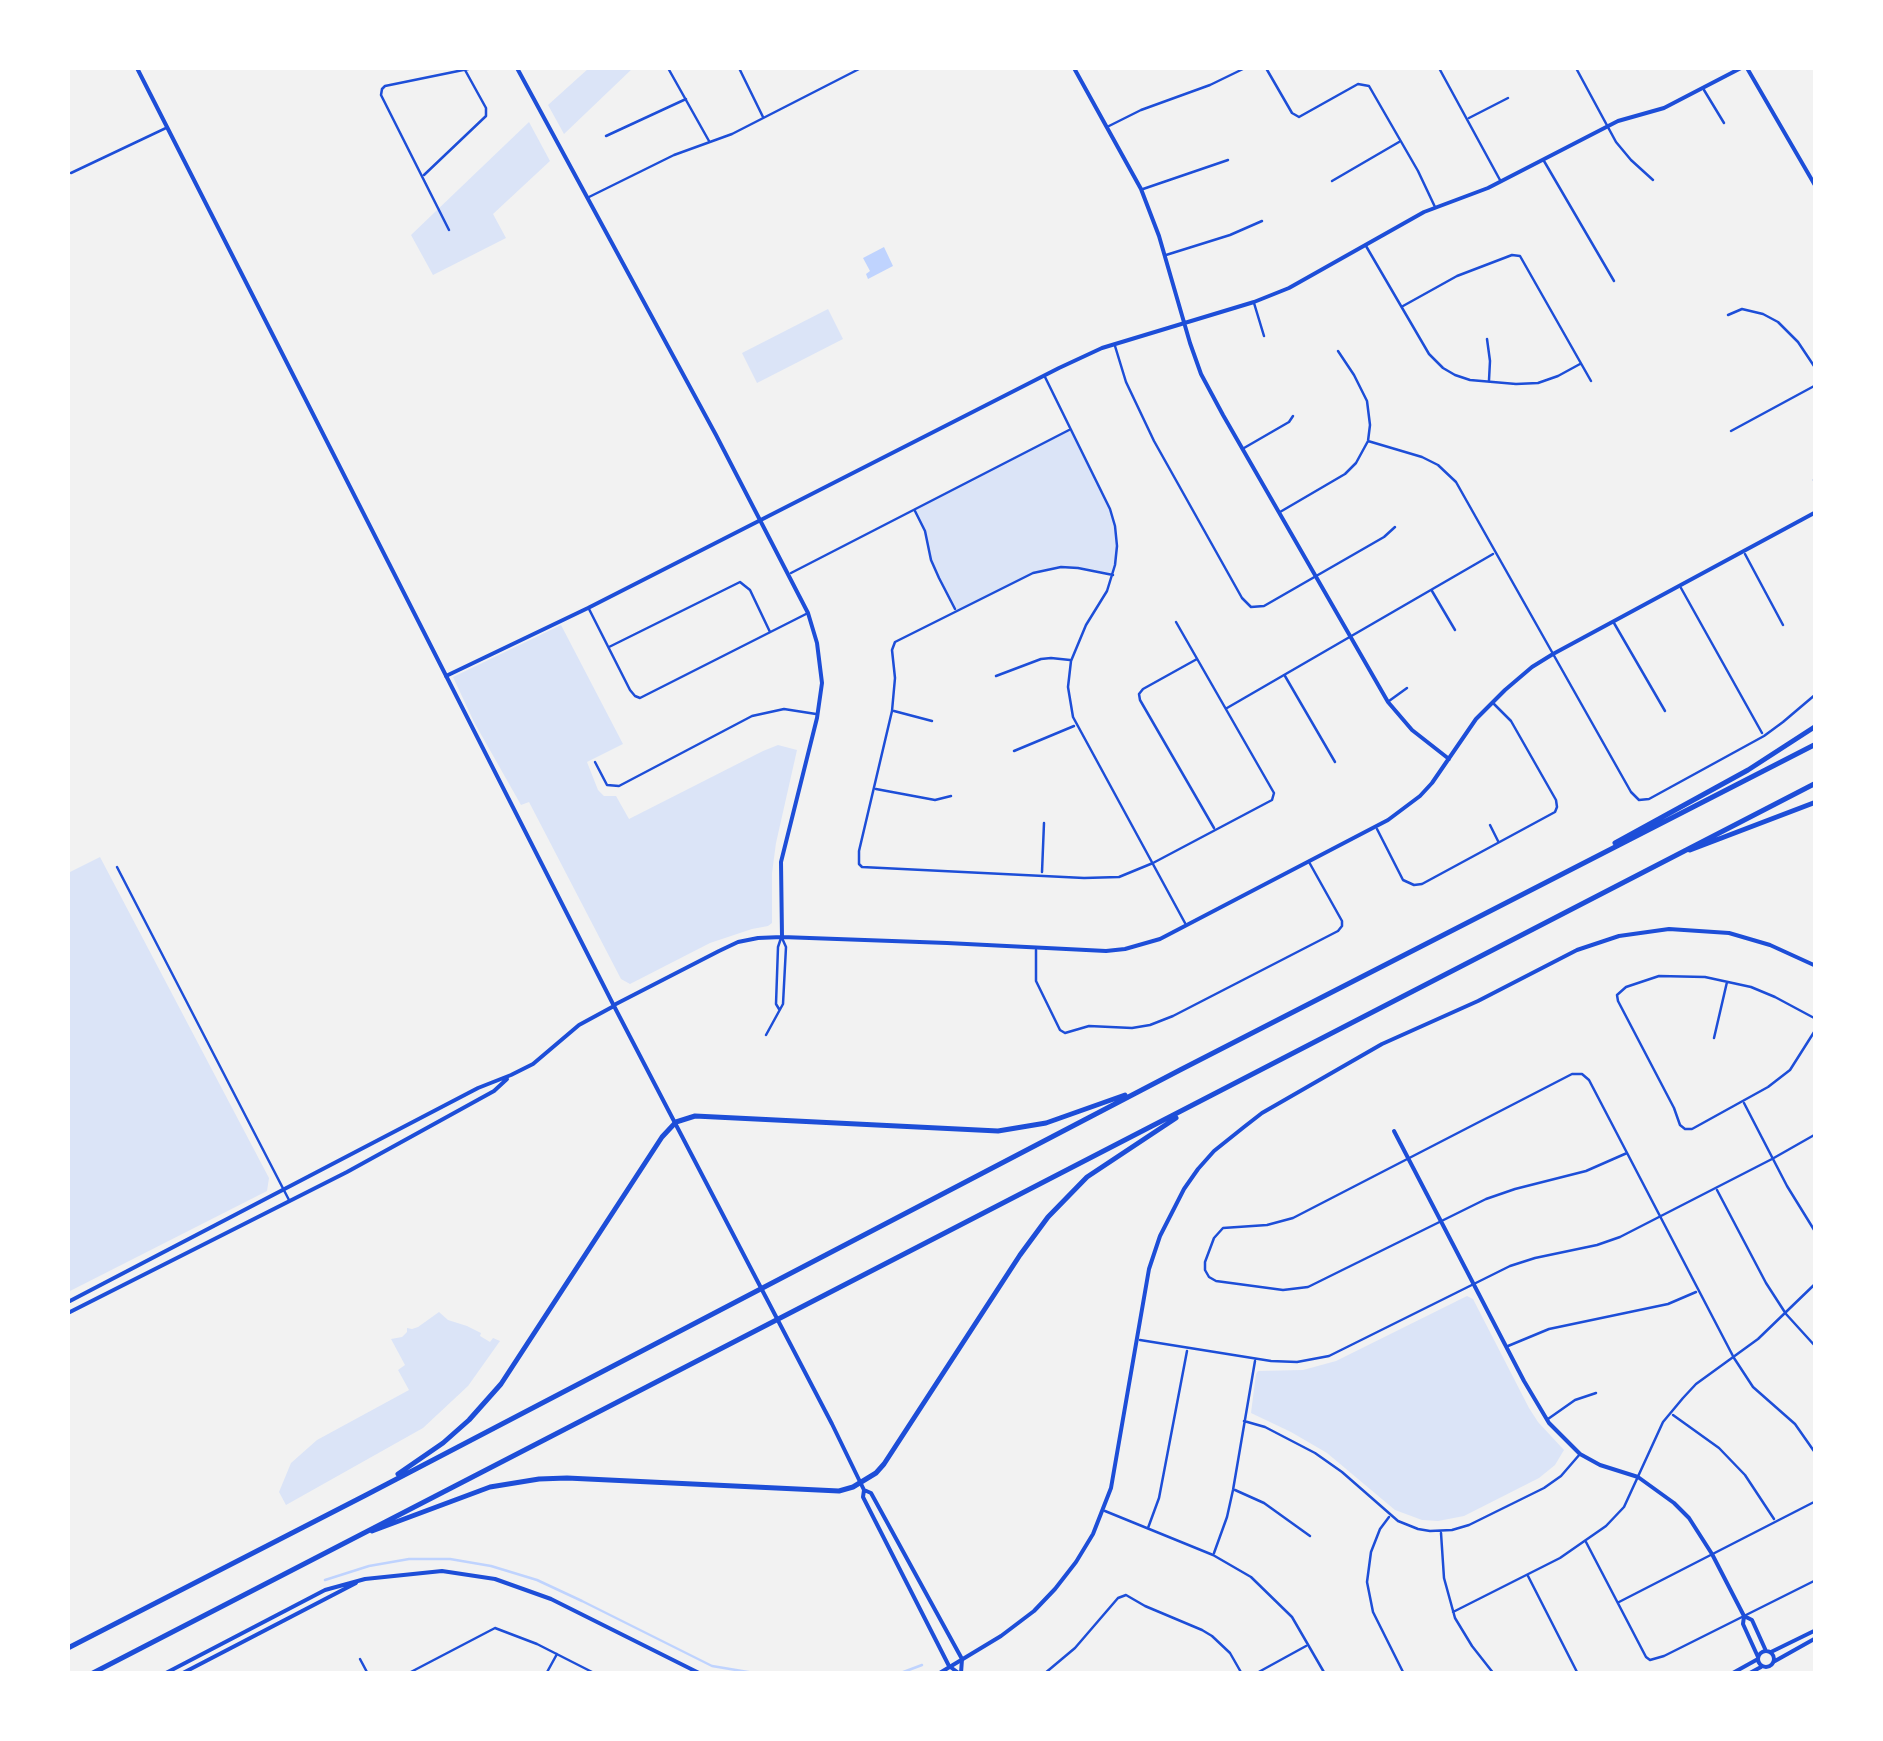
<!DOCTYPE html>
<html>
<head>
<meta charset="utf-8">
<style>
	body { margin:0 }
	#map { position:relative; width:1883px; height:1741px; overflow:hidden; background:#f2f2f2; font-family:"Source Sans 3",sans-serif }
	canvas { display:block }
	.frame { position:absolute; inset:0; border:70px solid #fff; pointer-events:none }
</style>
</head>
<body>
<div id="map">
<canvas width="1883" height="1741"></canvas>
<div class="frame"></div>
</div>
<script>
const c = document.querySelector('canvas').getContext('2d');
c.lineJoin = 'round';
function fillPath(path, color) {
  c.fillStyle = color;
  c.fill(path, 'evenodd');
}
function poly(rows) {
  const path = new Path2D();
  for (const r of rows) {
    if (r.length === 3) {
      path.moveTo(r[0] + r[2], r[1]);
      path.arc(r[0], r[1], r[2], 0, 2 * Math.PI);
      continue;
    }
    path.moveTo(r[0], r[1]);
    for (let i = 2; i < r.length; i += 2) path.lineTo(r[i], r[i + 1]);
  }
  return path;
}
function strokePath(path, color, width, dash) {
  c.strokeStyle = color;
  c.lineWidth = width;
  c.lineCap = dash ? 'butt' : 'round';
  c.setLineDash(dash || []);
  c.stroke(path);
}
const green = poly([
	[589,68,633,68,564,134,548,105],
	[529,122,550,161,493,214,506,238,433,275,411,235],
	[828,309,843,339,757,383,742,353],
	[1070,430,1102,490,1115,526,1117,546,1113,575,1078,568,1061,567,1033,573,956,611,939,578,931,560,925,531,914,510],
	[561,625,623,744,587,762,598,790,604,796,616,796,629,819,763,751,778,745,797,750,776,843,772,873,772,923,768,926,752,929,710,943,630,984,621,979,529,802,521,805,474,722,453,677],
	[100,857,269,1178,267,1191,68,1292,68,873],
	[1467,1296,1473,1299,1529,1408,1538,1422,1564,1450,1555,1465,1539,1478,1464,1516,1438,1521,1422,1520,1395,1510,1327,1453,1291,1432,1251,1413,1256,1374,1258,1371,1303,1370,1336,1361],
	[439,1312,448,1320,467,1326,481,1333,480,1336,490,1342,493,1338,500,1341,468,1386,423,1428,286,1505,279,1492,291,1463,317,1440,409,1390,398,1370,405,1365,391,1339,402,1337,407,1332,407,1328,412,1329,418,1327]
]);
const water = poly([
	[884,247,893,266,868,279,866,274,870,271,863,258]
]);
const stream = poly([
	[325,1580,369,1566,409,1559,450,1559,491,1566,537,1580,582,1601,712,1666,754,1673],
	[898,1674,922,1665]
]);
const minor = poly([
	[571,68,576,68],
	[668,68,709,141],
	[739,68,763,117],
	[1266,68,1292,113,1299,117,1358,84,1369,86,1418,171,1435,207],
	[1439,68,1500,180],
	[1576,68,1616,142,1631,160,1653,180],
	[1704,90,1724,123],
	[1469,118,1508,98],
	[1109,126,1141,110,1210,85,1245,68],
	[606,136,686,99],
	[1544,161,1614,281],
	[71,173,166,128],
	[424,175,486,116,486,108,465,70],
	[1332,181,1399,142],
	[1143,189,1228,160],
	[589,197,674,155,732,134,861,68],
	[449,230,381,95,382,89,385,86,473,68],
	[1366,246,1429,354,1443,368,1455,375,1470,380,1516,384,1538,383,1558,376,1580,364],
	[1166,255,1230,235,1262,221],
	[1254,303,1264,336],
	[1403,306,1457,276,1512,255,1520,256,1591,381],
	[1728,315,1742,309,1763,314,1778,322,1798,342,1816,369],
	[1487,339,1490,361,1489,380],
	[1115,346,1126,382,1154,441,1242,598,1251,607,1264,606,1384,537,1395,527],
	[1045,377,1110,509,1115,526,1117,546,1115,565,1107,591,1086,625,1071,661,1068,687,1073,717,1185,923],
	[1731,431,1816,385],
	[1368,441,1422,457,1438,465,1456,482,1631,792,1639,800,1649,799,1764,736,1783,722,1816,694],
	[1244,448,1289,422,1293,416],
	[1814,480,1816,483],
	[915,511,925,531,931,560,939,578,955,609],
	[1280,512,1345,474,1356,463,1368,441,1370,425,1367,401,1354,375,1338,351],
	[1745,554,1783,625],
	[791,573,1069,430],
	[1113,575,1078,568,1061,567,1033,573,895,642,892,650,895,678,892,711,859,851,859,864,862,867,1084,878,1119,877,1153,863,1272,800,1274,793,1176,622],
	[1681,588,1762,733],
	[1432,591,1455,630],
	[589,609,630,690,635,696,640,698,808,613],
	[1614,623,1665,711],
	[609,647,740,582,750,590,770,632],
	[1197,659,1143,689,1139,694,1140,700,1214,828],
	[996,676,1041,659,1051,658,1070,660],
	[1285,676,1335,762],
	[1389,701,1407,688],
	[1227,708,1493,554],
	[894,711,932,721],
	[1014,751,1074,726],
	[595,762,607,785,619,786,752,716,784,709,816,714],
	[876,789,935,800,951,796],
	[1490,825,1498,841],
	[1377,829,1403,880,1414,885,1422,884,1555,812,1557,807,1556,800,1511,721,1494,704],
	[117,867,289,1200],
	[1042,872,1044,823],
	[1036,950,1036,981,1060,1030,1065,1033,1089,1026,1132,1028,1150,1025,1173,1016,1338,931,1342,926,1342,921,1309,862],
	[779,1009,776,1004,778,947,781,938],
	[1816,1019,1775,997,1751,987,1705,977,1659,976,1626,987,1617,995,1618,1001,1674,1108,1680,1125,1685,1129,1692,1129,1768,1087,1790,1070,1816,1029],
	[766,1035,783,1004,786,947,782,938],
	[1714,1038,1727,982],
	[1744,1103,1787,1186,1816,1233],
	[1627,1153,1586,1171,1515,1189,1486,1199,1308,1287,1283,1290,1216,1281,1209,1277,1205,1270,1205,1262,1214,1238,1223,1228,1267,1225,1293,1218,1572,1074,1582,1074,1589,1080,1734,1358,1753,1387,1795,1424,1816,1454],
	[1717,1190,1766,1283,1786,1314,1816,1347],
	[1140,1340,1271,1361,1297,1362,1329,1356,1510,1266,1535,1258,1597,1245,1620,1237,1772,1159,1816,1134],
	[1508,1346,1549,1329,1668,1304,1696,1292],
	[1673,1415,1719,1448,1745,1475,1774,1519],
	[1548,1419,1575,1400,1596,1393],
	[1244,1421,1265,1427,1315,1453,1342,1472,1398,1521,1418,1529,1430,1531,1452,1530,1469,1525,1544,1488,1561,1476,1580,1454],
	[1235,1490,1264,1503,1310,1536],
	[1105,1511,1213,1555,1251,1577,1292,1617,1325,1674],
	[1389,1517,1380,1529,1371,1552,1367,1582,1373,1612,1404,1674],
	[1148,1528,1159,1498,1187,1351],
	[1441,1533,1444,1578,1455,1618,1472,1646,1494,1674],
	[1586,1542,1646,1657,1650,1660,1664,1656,1816,1580],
	[1214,1553,1227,1517,1233,1490,1255,1361],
	[1528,1576,1578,1674],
	[1619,1602,1816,1501],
	[1453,1612,1560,1558,1606,1526,1624,1507,1663,1422,1683,1398,1696,1384,1758,1339,1816,1283],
	[360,1659,368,1674],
	[407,1674,495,1628,537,1644,596,1674],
	[546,1674,557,1654],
	[1044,1674,1075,1648,1118,1598,1126,1595,1145,1606,1202,1630,1212,1636,1230,1653,1242,1674],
	[1255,1674,1306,1646]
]);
const tertiary = poly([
	[517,68,716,435,808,613,817,643,822,683,817,718,781,862,782,937],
	[1074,68,1141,189,1159,236,1190,343,1201,374,1223,415,1388,702,1412,730,1449,759],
	[1747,68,1816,187],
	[446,676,588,608,1059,368,1102,348,1254,302,1289,288,1424,212,1488,188,1618,121,1664,108,1741,68],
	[614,1005,719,951,738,942,758,938,782,937,947,943,1106,951,1125,949,1160,939,1388,820,1420,796,1432,783,1476,719,1505,690,1532,667,1553,654,1816,512],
	[1394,1131,1524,1381,1549,1423,1580,1454,1600,1465,1638,1477,1674,1503,1689,1518,1712,1554,1744,1616,1752,1620,1766,1651],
	[1744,1616,1743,1624,1758,1657],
	[1766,1659,8],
	[1771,1652,1816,1630],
	[1775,1661,1816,1638],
	[164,1674,325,1590,365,1579,442,1571,495,1579,551,1599,701,1674],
	[181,1674,356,1583],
	[938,1674,1001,1636,1034,1611,1055,1589,1076,1562,1093,1534,1111,1488,1149,1269,1160,1236,1184,1189,1198,1169,1214,1151,1244,1127,1262,1113,1382,1044,1478,1001,1577,950,1619,936,1669,929,1729,933,1770,945,1816,966],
	[1731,1674,1758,1659],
	[1748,1674,1761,1667]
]);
const secondary = poly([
	[137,68,614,1006,832,1424,864,1490,863,1497,949,1666,960,1674],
	[68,1302,478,1088,511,1075,533,1064,579,1025,614,1006],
	[68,1313,347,1172,494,1091,507,1079],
	[864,1490,871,1493,962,1659,961,1673]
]);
const motorway = poly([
	[1615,843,1748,770,1816,726],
	[1690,850,1816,802],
	[398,1474,443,1443,469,1420,501,1384,662,1137,676,1122,695,1116,998,1131,1046,1123,1125,1095],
	[372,1531,490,1487,539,1479,567,1478,839,1491,853,1487,876,1473,884,1464,1020,1255,1048,1217,1087,1177,1176,1118],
	[68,1648,366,1495,1180,1070,1816,744],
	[91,1674,1816,783]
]);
fillPath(green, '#dbe4f7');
fillPath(water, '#bfd3fe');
strokePath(stream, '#bfd3fe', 2.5);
strokePath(minor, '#1d4ed8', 2.5);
strokePath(tertiary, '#1d4ed8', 4);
strokePath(secondary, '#1d4ed8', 4);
strokePath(motorway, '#1d4ed8', 5);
</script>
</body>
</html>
